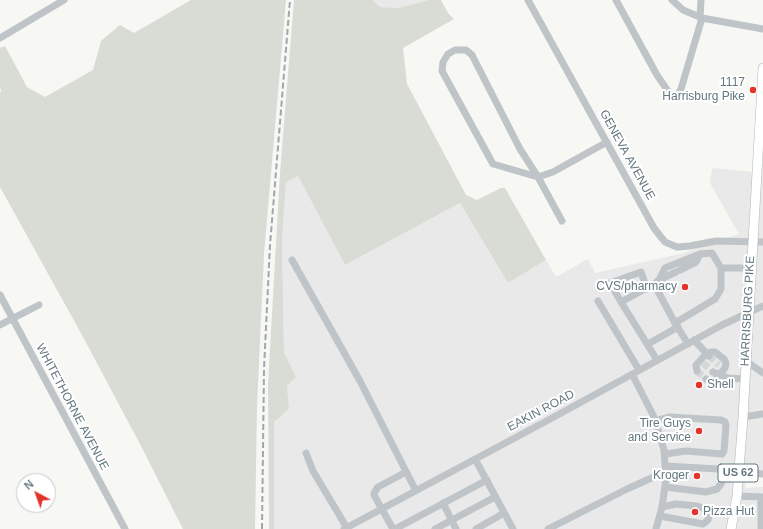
<!DOCTYPE html>
<html>
<head>
<meta charset="utf-8">
<style>
	body { margin:0 }
	#map { position:relative; width:763px; height:529px; overflow:hidden; background:#f7f7f4; font-family:Helvetica,sans-serif }
	canvas { display:block }
	.north { position:absolute; left:16px; top:473px; width:40px; height:40px; box-sizing:border-box; background:#fff; border:1px solid #c1c9cc; border-radius:50%; rotate:319deg; font-size:11px; font-weight:700; line-height:16px; text-align:center; color:#63787f }
	.north::after { content:''; display:block; margin:auto; width:14px; height:18px; background:#e1342b; clip-path:polygon(50% 0,100% 100%,50% 72%,0 100%) }
</style>
</head>
<body>
<div id="map">
<canvas width="763" height="529"></canvas>
<div class="north">N</div>
</div>
<script>
const c = document.querySelector('canvas').getContext('2d');
c.lineJoin = 'round';
function fillPath(path, color) {
  c.fillStyle = color;
  c.fill(path, 'evenodd');
}
function poly(rows) {
  const path = new Path2D();
  for (const r of rows) {
    path.moveTo(r[0], r[1]);
    for (let i = 2; i < r.length; i += 2) path.lineTo(r[i], r[i + 1]);
  }
  return path;
}
function strokePath(path, color, width, dash) {
  c.strokeStyle = color;
  c.lineWidth = width;
  c.lineCap = dash ? 'butt' : 'round';
  c.setLineDash(dash || []);
  c.stroke(path);
}
function label(font, color, halo, rows, align = 'center') {
  c.font = font + ' Helvetica,sans-serif';
  c.lineWidth = 4;
  c.setLineDash([]);
  c.textBaseline = 'middle';
  c.strokeStyle = halo;
  c.fillStyle = color;
  for (const [text, x, y, turn = 0] of rows) {
    c.save();
    c.translate(x, y);
    c.rotate((+turn || 0) * Math.PI / 180);
    c.textAlign = isNaN(turn) ? turn : align;
    if (halo) c.strokeText(text, 0, 0);
    c.fillText(text, 0, 0);
    c.restore();
  }
}
const built = poly([
	[373,0,428,0,399,8,380,7],
	[754,164,763,164,763,473,746,474,745,488,763,487,763,529,274,529,274,422,289,409,287,386,296,377,284,352,282,239,286,183,288,181,298,176,345,265,460,203,508,283,546,260,556,277,588,259,595,273,680,254,739,234,710,183,712,168,753,172]
]);
const green = poly([
	[191,0,286,0,264,254,257,406,255,529,183,529,141,446,82,335,0,187,0,93,1,91,0,87,0,48,5,46,27,87,45,97,93,70,101,41,120,25,134,33],
	[294,0,373,0,380,7,399,8,428,0,441,0,448,13,454,19,403,48,407,84,466,195,477,200,501,188,505,188,546,260,508,283,460,203,345,265,298,176,288,181,286,183,282,239,284,352,296,377,287,386,289,409,274,422,274,529,269,529,268,384,280,173]
]);
const minorTunnel = poly([
	[709,356,719,365],
	[703,363,713,372],
	[697,371,706,379]
]);
const minor = poly([
	[528,0,654,228,661,237,665,242,677,247,690,246,716,241,763,242],
	[616,0,657,75,670,94,677,96,681,89,702,18],
	[672,0,683,10,702,18,763,29],
	[700,17,701,0],
	[0,38,64,0],
	[562,221,538,177,520,149,472,55,466,50,455,50,448,54,443,62,442,71,493,164,538,177,553,172,607,142],
	[292,260,360,381,416,491],
	[680,270,696,262,700,254],
	[659,280,676,272],
	[654,284,675,323],
	[0,295,125,529],
	[598,301,639,370],
	[621,302,610,283,641,272,647,289],
	[0,325,39,305],
	[694,340,709,356],
	[648,344,678,327],
	[688,344,675,323,715,299,721,289,721,268],
	[657,360,621,302,654,284,659,280,665,268,700,254,712,253,721,268,751,268],
	[746,361,763,373],
	[697,371,696,365,706,354,711,352,715,352,724,359,726,363,725,368,715,380,710,382,706,379],
	[713,372,728,378,745,379],
	[632,374,654,417,664,450,666,479,662,507,656,529],
	[743,417,763,414],
	[655,421,670,417,721,420,725,422,726,425,724,451,722,454,686,451,665,454],
	[306,453,313,471,347,528],
	[475,459,513,529],
	[738,471,763,474],
	[665,487,706,492,717,489,721,484,723,476,721,471,718,469,666,466],
	[737,496,763,497],
	[443,503,456,529],
	[660,516,703,524,708,520,709,516,703,508,697,506,676,504,662,507],
	[344,529,554,417,722,325,763,306],
	[393,529,374,495,374,493,378,487,406,472],
	[395,529,487,480],
	[435,529,495,497],
	[476,529,504,513],
	[548,529,627,489,667,471],
	[761,529,761,497]
]);
const major = poly([
	[731,529,737,496,743,417,763,68]
]);
const rail = poly([
	[262,529,264,369,270,245,290,0]
]);
const markers = [
	[753,90,4,"#e1342b"],
	[685,287,4,"#e1342b"],
	[699,385,4,"#e1342b"],
	[699,431,4,"#e1342b"],
	[697,476,4,"#e1342b"],
	[695,512,4,"#e1342b"]
];
const shields = [
	[738,473,40]
];
const shieldNames = [
	["US 62",738,473]
];
const poiNames = [
	["1117",745,83],
	["Harrisburg Pike",745,97],
	["CVS/pharmacy",677,287],
	["Shell",707,385,"left"],
	["Tire Guys",691,424],
	["and Service",691,438],
	["Kroger",689,476],
	["Pizza Hut",703,512,"left"]
];
const streetNames = [
	["GENEVA AVENUE",627,155,61],
	["HARRISBURG PIKE",748,311,-87],
	["WHITETHORNE AVENUE",72,407,62],
	["EAKIN ROAD",541,411,-28]
];
fillPath(built, '#e8e9e8');
fillPath(green, '#d8dcd4');
strokePath(minorTunnel, '#d2d7d7', 7, [7, 3.5]);
strokePath(major, '#b2b8bb', 10);
strokePath(minor, '#bec4c7', 7);
strokePath(major, '#fff', 9);
strokePath(rail, '#9ea8ab', 2, [6, 3]);
for (const [x, y, r, color] of markers) {
  const dot = new Path2D();
  dot.arc(x, y, r, 0, 2 * Math.PI);
  c.fillStyle = color;
  c.fill(dot);
  strokePath(dot, '#fff', 1.5);
}
for (const [x, y, w] of shields) {
  const box = new Path2D();
  box.roundRect(x - w / 2, y - 9, w, 18, 3);
  c.fillStyle = '#fff';
  c.fill(box);
  strokePath(box, '#63787f', 1);
}
label('bold 11px', '#63787f', null, shieldNames);
label('12px', '#63787f', '#fff', poiNames, 'right');
label('12px', '#63787f', '#fff', streetNames);
</script>
</body>
</html>
